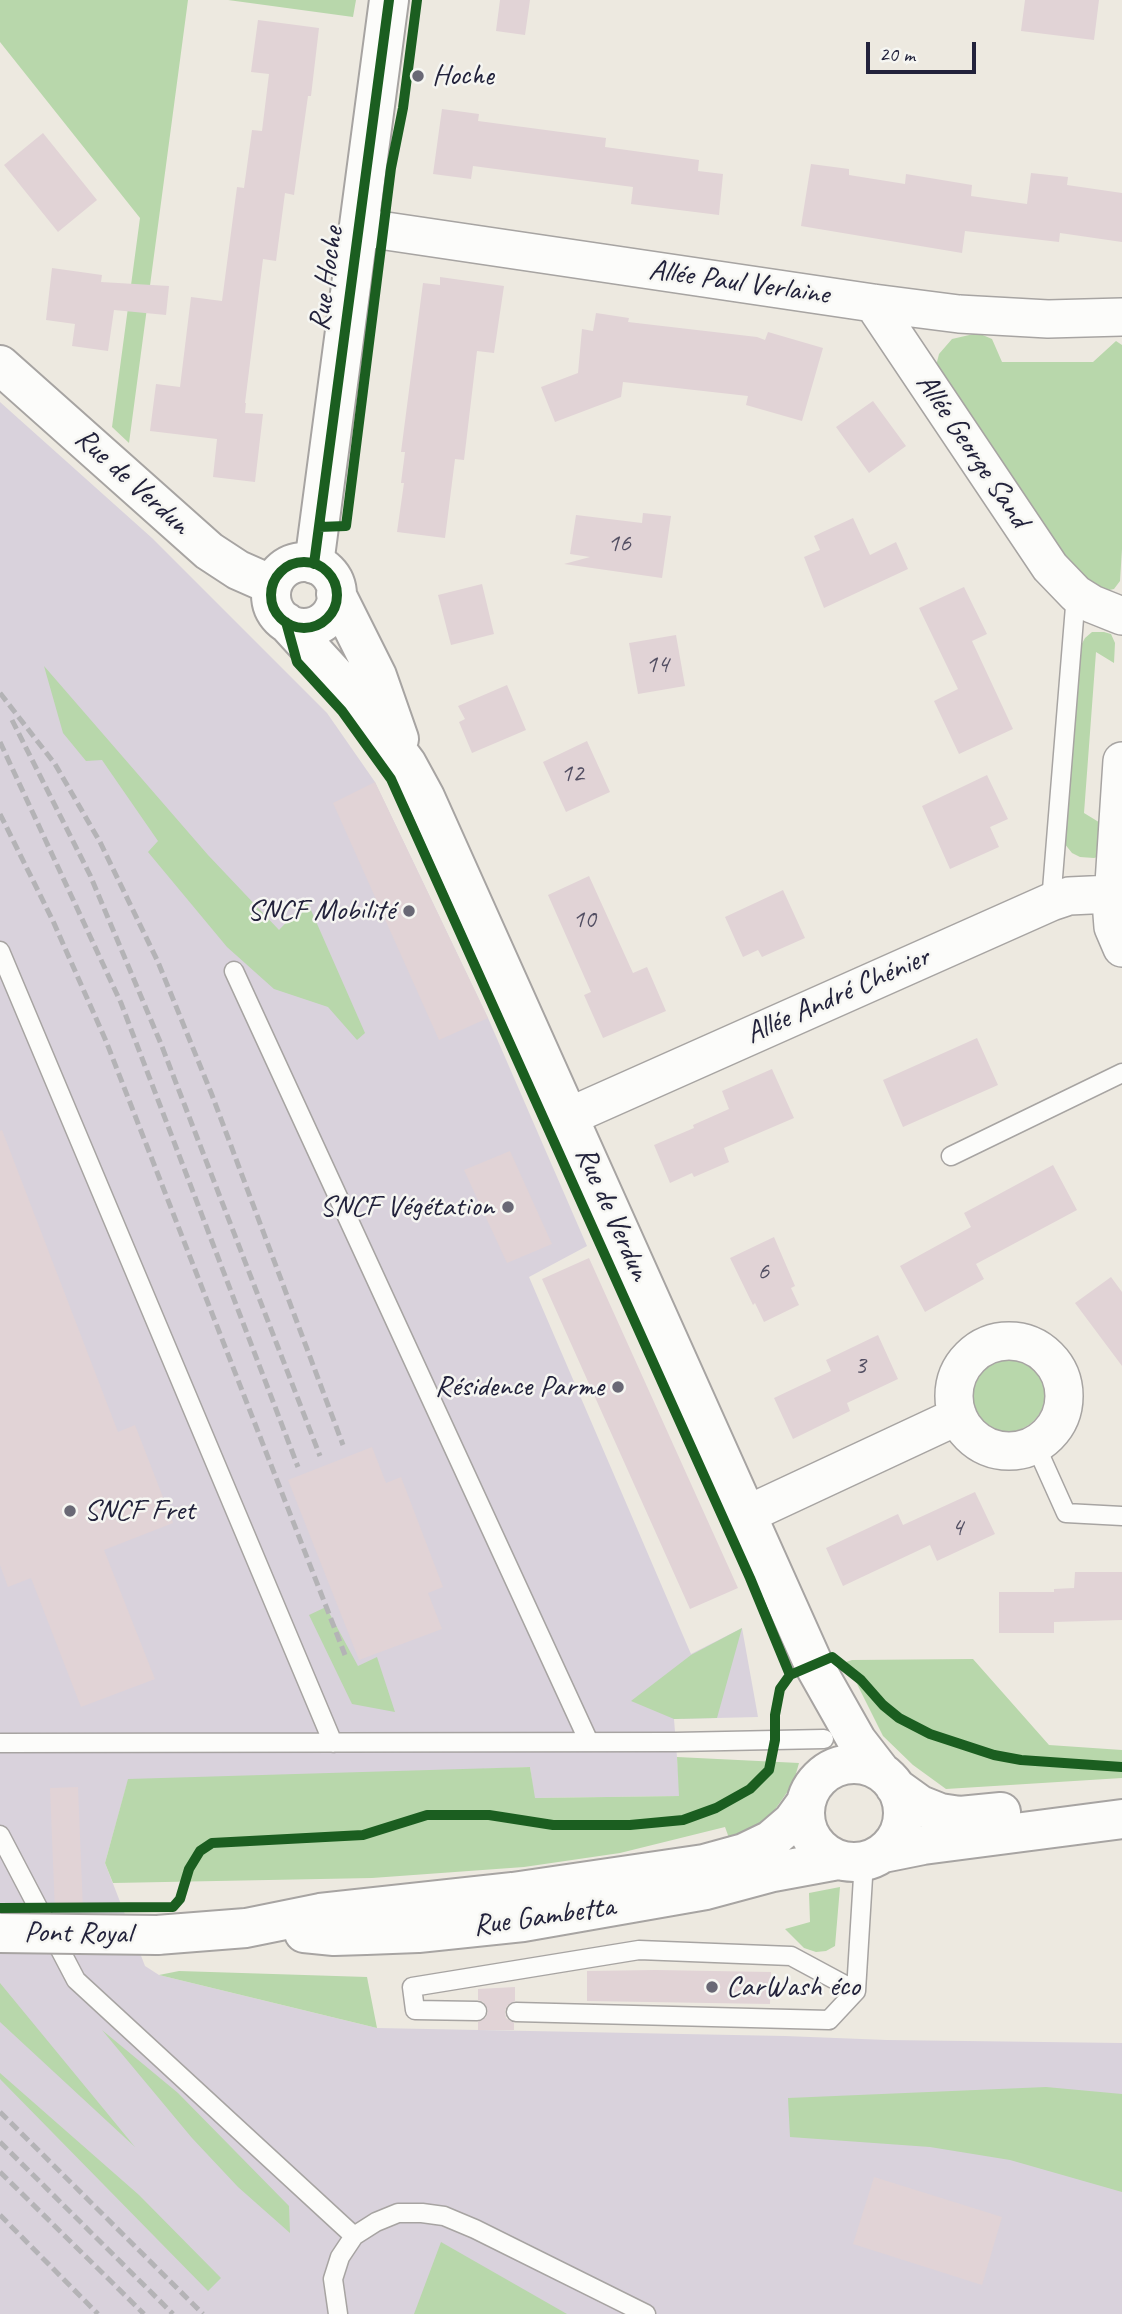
<!DOCTYPE html>
<html>
<head>
<meta charset="utf-8">
<style>
	body { margin:0 }
	#map { position:relative; width:1122px; height:2314px; overflow:hidden; background:#ede9e0; font-family:Caveat,sans-serif }
	canvas { display:block }
	.scale { position:absolute; left:866px; top:42px; width:110px; height:32px; box-sizing:border-box; border:4px solid #22223b; border-top:0; padding-left:9px; font-size:21px; line-height:24px; white-space:nowrap; color:#22223b; -webkit-text-stroke:5px #f6f6f2; paint-order:stroke }
</style>
</head>
<body>
<div id="map">
<canvas width="1122" height="2314"></canvas>
<div class="scale">20 m</div>
</div>
<script>
const c = document.querySelector('canvas').getContext('2d');
c.lineJoin = 'round';
function fillPath(path, color) {
  c.fillStyle = color;
  c.fill(path, 'evenodd');
}
function poly(rows) {
  const path = new Path2D();
  for (const r of rows) {
    if (r.length === 3) {
      path.moveTo(r[0] + r[2], r[1]);
      path.arc(r[0], r[1], r[2], 0, 2 * Math.PI);
      continue;
    }
    path.moveTo(r[0], r[1]);
    for (let i = 2; i < r.length; i += 2) path.lineTo(r[i], r[i + 1]);
  }
  return path;
}
function strokePath(path, color, width, dash) {
  c.strokeStyle = color;
  c.lineWidth = width;
  c.lineCap = dash ? 'butt' : 'round';
  c.setLineDash(dash || []);
  c.stroke(path);
}
function label(font, color, halo, rows, align = 'center') {
  c.font = font + ' Caveat,sans-serif';
  c.lineWidth = 5;
  c.setLineDash([]);
  c.textBaseline = 'middle';
  c.strokeStyle = halo;
  c.fillStyle = color;
  for (const [text, x, y, turn = 0] of rows) {
    c.save();
    c.translate(x, y);
    c.rotate((+turn || 0) * Math.PI / 180);
    c.textAlign = isNaN(turn) ? turn : align;
    if (halo) c.strokeText(text, 0, 0);
    c.fillText(text, 0, 0);
    c.restore();
  }
}
const industrial = poly([
	[0,402,152,538,327,713,375,782,488,1018,587,1246,529,1277,691,1654,742,1628,758,1717,674,1719,680,1796,534,1798,530,1767,127,1784,105,1863,145,1966,159,1975,377,2028,785,2036,887,2040,1122,2043,1122,2314,0,2314]
]);
const green = poly([
	[0,0,188,0,129,443,112,427,140,218,0,42],
	[228,0,356,0,353,17],
	[978,333,992,339,1002,362,1093,362,1116,341,1122,345,1122,549,1120,581,1114,589,1105,591,1079,578,935,370,939,354,952,339],
	[1092,632,1104,632,1111,634,1115,643,1114,663,1096,652,1084,813,1102,824,1101,856,1094,858,1080,857,1072,853,1064,843,1078,651,1085,638],
	[44,666,208,855,279,930,307,901,365,1033,357,1040,328,1007,274,989,227,947,148,852,158,841,102,760,86,761,63,733],
	[1007,1394,38],
	[326,1607,358,1666,377,1657,395,1712,352,1704,309,1615],
	[742,1628,717,1718,674,1719,631,1701,691,1655],
	[973,1659,1049,1745,1122,1750,1122,1778,946,1789,913,1765,883,1736,846,1662,852,1660],
	[677,1757,799,1763,793,1784,771,1815,756,1827,729,1838,725,1827,620,1853,524,1867,372,1878,113,1883,105,1863,128,1779,530,1767,535,1798,679,1796],
	[840,1887,835,1946,826,1951,816,1952,804,1948,785,1929,810,1922,809,1893],
	[179,1971,367,1977,377,2028,159,1975],
	[0,1983,135,2147,0,2022],
	[102,2030,178,2093,289,2206,290,2233,238,2187,192,2138],
	[0,2073,139,2195,221,2278,208,2291,0,2079],
	[1046,2087,1122,2094,1122,2192,1010,2160,930,2147,790,2137,788,2098],
	[441,2242,567,2314,414,2314]
]);
const building = poly([
	[500,0,530,0,525,35,496,31],
	[1025,0,1099,0,1094,40,1021,31],
	[258,20,319,28,311,96,308,96,294,195,285,193,276,261,263,259,245,403,246,403,245,413,263,414,255,482,213,477,217,439,150,431,156,384,180,387,191,297,222,301,237,187,244,188,252,130,262,131,269,74,251,72],
	[442,109,479,114,478,121,606,138,605,147,699,160,698,171,723,174,719,215,631,204,633,187,473,166,471,179,433,174],
	[43,133,97,200,58,232,4,165],
	[811,164,849,169,849,175,905,184,906,174,972,185,971,196,1027,204,1031,173,1068,177,1067,185,1122,193,1122,242,1060,233,1059,242,965,231,962,253,801,226],
	[52,268,102,275,101,282,169,286,166,315,114,310,108,351,72,346,75,324,46,320],
	[440,277,504,286,494,353,477,351,464,460,455,459,445,538,397,532,404,483,401,483,405,452,401,452,423,283,440,285],
	[596,313,629,318,628,322,757,337,765,340,768,332,823,348,802,421,746,405,748,396,623,382,621,397,555,422,541,387,578,373,582,329,593,331],
	[873,401,906,446,869,473,836,427],
	[643,513,671,516,662,578,564,564,590,557,570,554,576,515,642,523],
	[853,518,870,555,896,542,908,569,824,608,804,557,820,550,814,536],
	[482,584,494,634,451,645,438,595],
	[964,587,987,634,972,641,1013,729,959,754,934,701,958,689,919,608],
	[676,635,685,686,638,694,629,643],
	[507,685,526,730,472,753,459,722,465,719,458,706],
	[587,741,610,792,566,812,543,762],
	[987,775,1008,819,990,827,999,847,950,869,922,806],
	[375,782,488,1018,439,1040,333,803],
	[589,876,633,973,647,967,666,1011,603,1038,584,995,591,992,548,895],
	[783,890,805,938,762,957,758,950,743,957,725,917],
	[977,1038,998,1085,903,1127,883,1080],
	[772,1069,794,1118,724,1148,729,1162,694,1177,692,1173,670,1183,654,1145,694,1128,693,1125,729,1109,722,1091],
	[2,1130,118,1432,135,1425,173,1523,104,1550,155,1679,81,1707,31,1578,8,1587,0,1565,0,1131],
	[510,1151,552,1244,507,1263,464,1170],
	[1053,1165,1077,1210,976,1264,984,1279,925,1312,900,1266,971,1227,964,1213],
	[774,1237,795,1286,791,1288,799,1305,764,1322,755,1303,753,1305,730,1258],
	[589,1258,738,1588,690,1609,542,1279],
	[1111,1277,1122,1292,1122,1366,1075,1303],
	[878,1335,898,1379,847,1403,850,1411,793,1439,774,1398,831,1371,826,1360],
	[372,1447,386,1483,401,1477,443,1587,428,1593,442,1629,359,1660,288,1480],
	[975,1492,995,1534,937,1561,930,1545,843,1586,826,1548,898,1514,903,1525],
	[1075,1572,1122,1572,1122,1620,1054,1622,1054,1633,999,1633,999,1592,1054,1592,1054,1589,1074,1588],
	[78,1787,83,1910,55,1912,50,1788],
	[655,1970,771,1972,770,2004,587,2001,587,1971],
	[515,1987,515,2001,507,2006,505,2011,506,2018,514,2023,514,2030,478,2030,478,2022,486,2017,488,2011,483,2002,478,2000,478,1989],
	[874,2177,1002,2217,982,2285,853,2244]
]);
const service = poly([
	[1051,902,1076,594],
	[0,951,333,1743],
	[234,971,589,1742],
	[951,1156,1122,1073],
	[1035,1444,1066,1513,1122,1516],
	[0,1743,676,1742,824,1739],
	[0,1835,76,1980,354,2236,376,2222,398,2213,422,2213,444,2216,475,2229,646,2314],
	[856,1991,864,1861],
	[477,2011,415,2010,412,1987,639,1950,791,1956,856,1991,829,2020,516,2012],
	[338,2314,333,2279,340,2257,354,2236]
]);
const minor = poly([
	[359,227,873,303,959,314,1048,319,1122,317],
	[873,303,1050,567,1076,594,1092,604,1122,616],
	[1122,761,1112,914,1113,927,1122,948],
	[568,1117,1051,902,1069,896,1112,894],
	[1009,1396,55],
	[748,1514,958,1416]
]);
const tertiary = poly([
	[0,365,209,551,238,570,272,585],
	[314,564,389,0]
]);
const secondary = poly([
	[304,595,33],
	[336,594,377,676,399,739],
	[286,622,353,695,390,741,407,764,425,797,814,1665,857,1741,881,1772],
	[854,1813,49],
	[895,1787,920,1805,940,1813,960,1816,1001,1812],
	[883,1853,923,1845,1122,1819],
	[304,1933,334,1936,366,1935,418,1933,523,1922,706,1890,773,1872,838,1860],
	[157,1935,246,1928,320,1913,513,1892,704,1864,744,1853,771,1840,792,1822,805,1804]
]);
const rail = poly([
	[0,693,55,764,100,842,158,962,212,1095,343,1445],
	[12,720,90,875,161,1044,320,1456],
	[0,742,121,1003,298,1467],
	[0,814,53,921,106,1041,345,1655],
	[0,2112,203,2314],
	[0,2142,173,2314],
	[0,2172,144,2314],
	[0,2215,98,2314]
]);
const secondaryBridge = poly([
	[0,1933,157,1935]
]);
const cycleway = poly([
	[319,527,346,526,391,168,403,108,417,0],
	[304,595,33],
	[314,564,389,0],
	[286,622,297,662,342,711,391,779,750,1578,790,1675],
	[0,1908,173,1907,180,1899,189,1869,200,1851,212,1843,363,1835,427,1815,489,1815,553,1825,630,1825,683,1820,716,1808,750,1789,769,1770,775,1740,775,1715,780,1689,790,1675,832,1657,861,1680,883,1705,899,1718,930,1734,994,1755,1021,1760,1122,1767]
]);
const markers = [
	[418,76,7,"#696875"],
	[409,911,7,"#696875"],
	[508,1207,7,"#696875"],
	[618,1387,7,"#696875"],
	[70,1511,7,"#696875"],
	[712,1987,7,"#696875"]
];
const numberNames = [
	["16",619,544],
	["14",657,665],
	["12",572,774],
	["10",584,920],
	["6",763,1272],
	["3",860,1366],
	["4",957,1528]
];
const poiNames = [
	["Hoche",432,76],
	["SNCF Mobilité",395,911,"right"],
	["SNCF Végétation",494,1207,"right"],
	["Résidence Parme",604,1387,"right"],
	["SNCF Fret",84,1511],
	["CarWash éco",726,1987]
];
const streetNames = [
	["Rue Hoche",327,279,-82],
	["Allée Paul Verlaine",739,283,8],
	["Allée George Sand",972,451,56],
	["Rue de Verdun",132,482,42],
	["Allée André Chénier",838,996,-24],
	["Rue de Verdun",612,1214,66],
	["Rue Gambetta",544,1917,-8],
	["Pont Royal",78,1934,1]
];
fillPath(industrial, '#d9d2dc');
fillPath(green, '#b8d7ab');
fillPath(building, '#e1d3d6');
strokePath(service, '#a7a4a2', 21);
strokePath(minor, '#a7a4a2', 40);
strokePath(tertiary, '#a7a4a2', 42);
strokePath(secondary, '#a7a4a2', 42);
strokePath(service, '#fcfcfa', 18);
strokePath(minor, '#fcfcfa', 37);
strokePath(tertiary, '#fcfcfa', 38);
strokePath(secondary, '#fcfcfa', 38);
strokePath(rail, '#b4b3b6', 5, [10, 5]);
strokePath(secondaryBridge, '#a7a4a2', 42, []);
strokePath(secondaryBridge, '#fcfcfa', 38);
strokePath(cycleway, '#1b5e20', 10);
for (const [x, y, r, color] of markers) {
  const dot = new Path2D();
  dot.arc(x, y, r, 0, 2 * Math.PI);
  c.fillStyle = color;
  c.fill(dot);
  strokePath(dot, '#f6f6f2', 2.5);
}
label('26px', '#524e62', null, numberNames);
label('30px', '#22223b', '#f6f6f2', poiNames, 'left');
label('30px', '#22223b', '#f6f6f2', streetNames);
</script>
</body>
</html>
